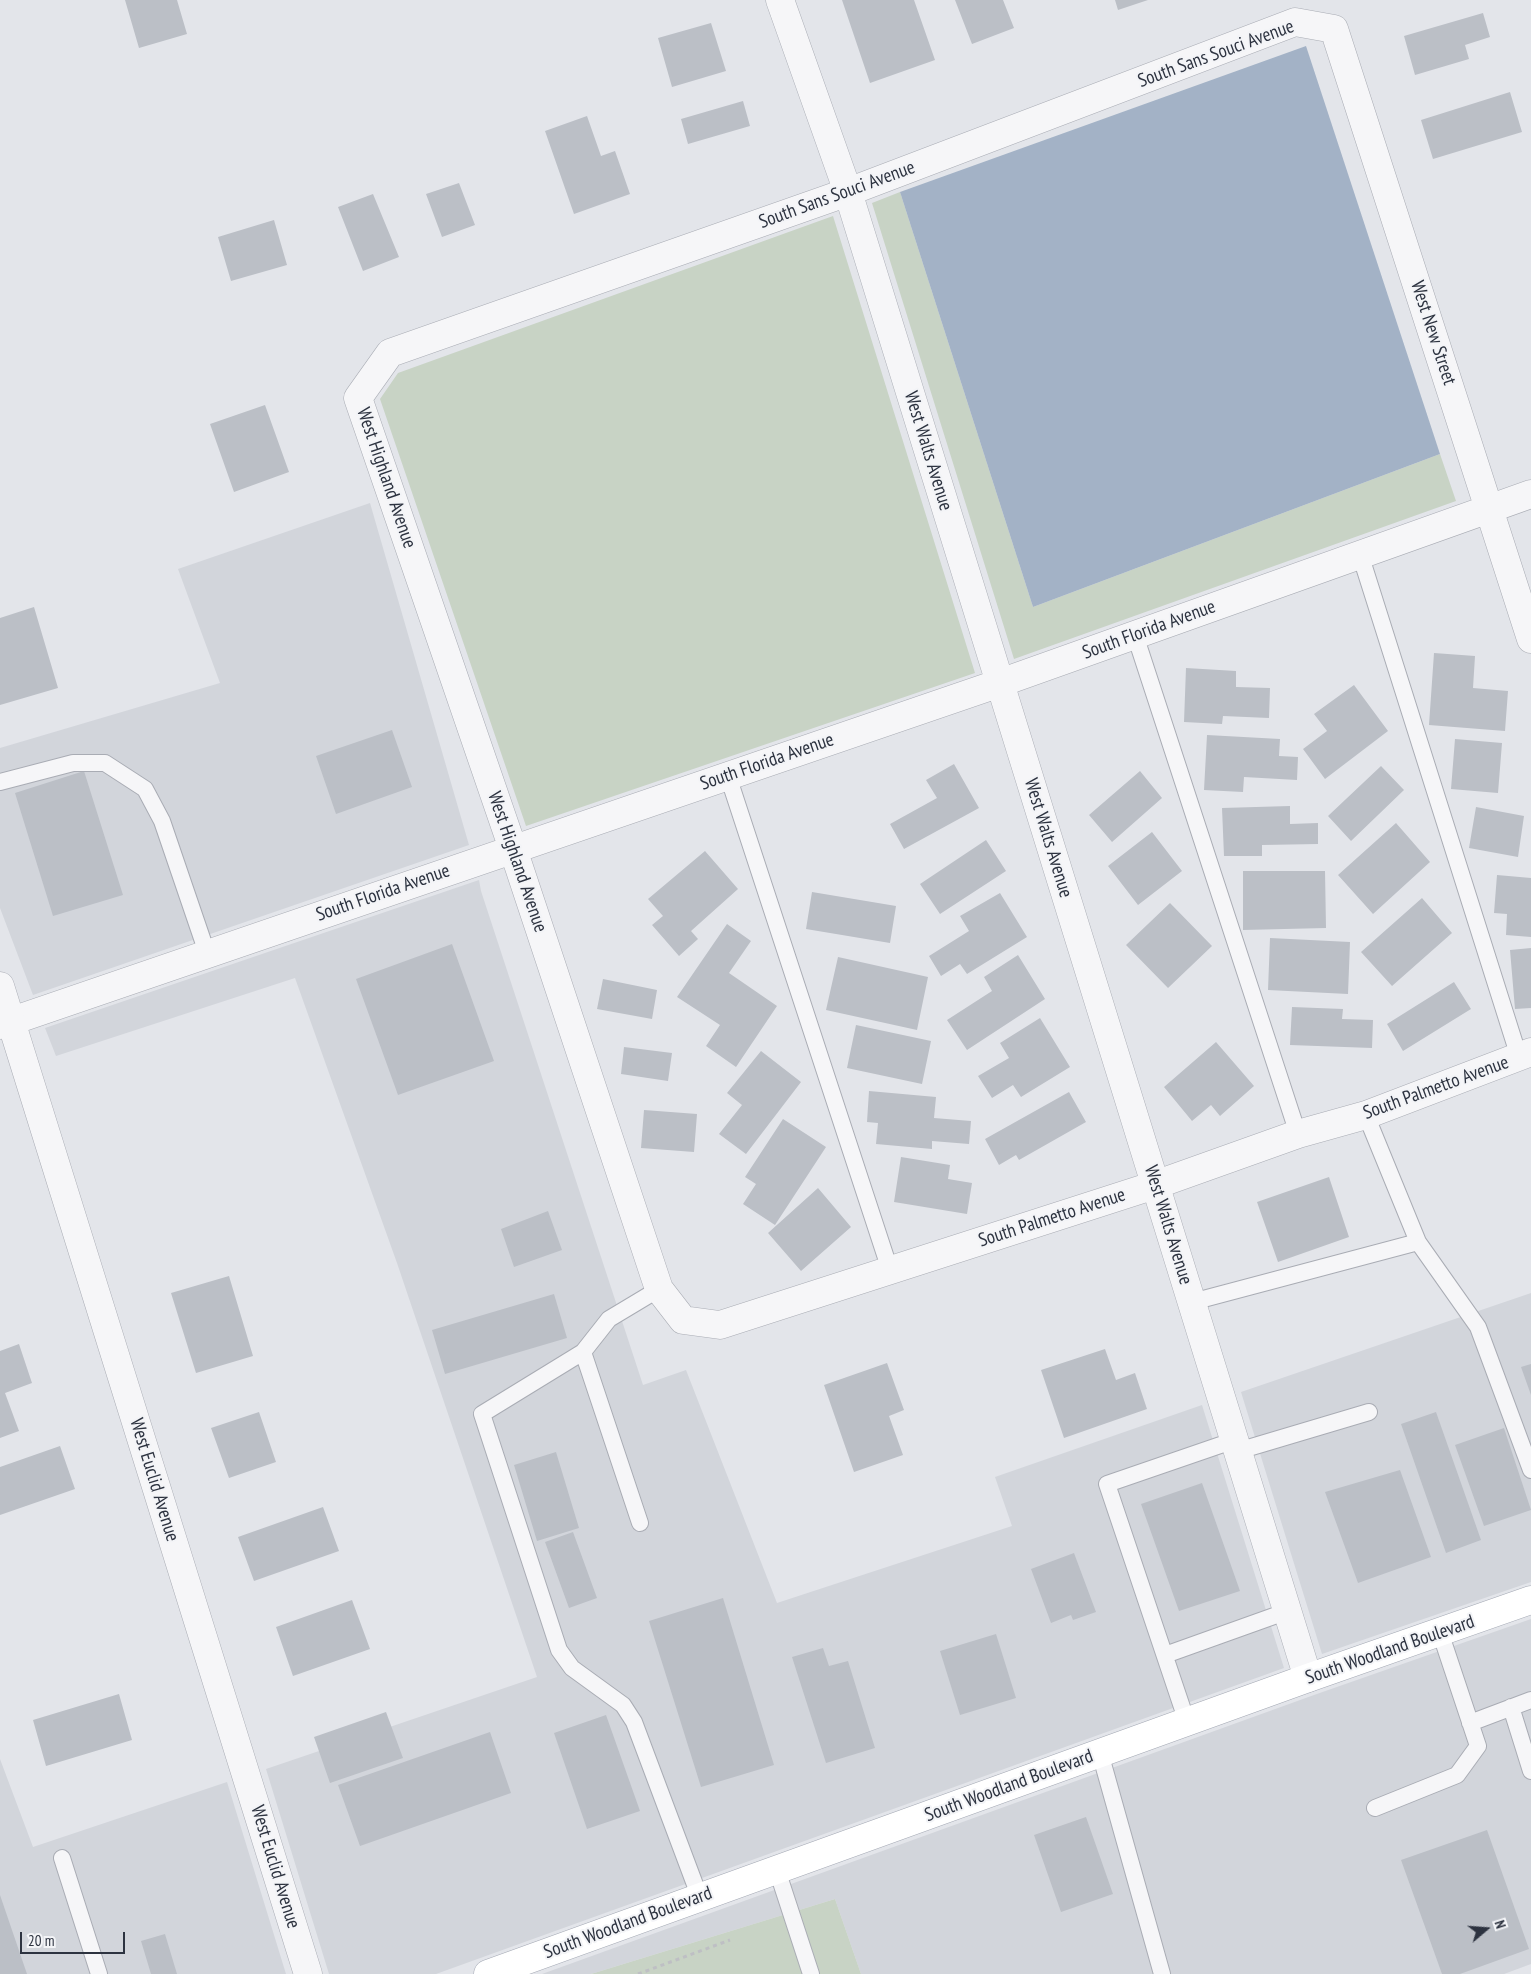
<!DOCTYPE html>
<html>
<head>
<meta charset="utf-8">
<style>
	body { margin:0 }
	#map { position:relative; width:1531px; height:1974px; overflow:hidden; background:#e3e5ea; font-family:"PT Sans Narrow",sans-serif }
	canvas { display:block }
	.north { position:absolute; left:1461px; top:1904px; width:50px; height:50px; -webkit-text-stroke:4px #f3f4f7; paint-order:stroke; rotate:72deg; font-size:14px; font-weight:700; line-height:20px; text-align:center; color:#2d3340 }
	.north::after { content:''; display:block; margin:auto; width:18px; height:22px; background:#2d3340; clip-path:polygon(50% 0,100% 100%,50% 72%,0 100%) }
	.scale { position:absolute; left:20px; top:1932px; width:105px; height:22px; box-sizing:border-box; border:2px solid #2d3340; border-top:0; padding-left:6px; font-size:15px; line-height:18px; white-space:nowrap; color:#2d3340; -webkit-text-stroke:4px #f3f4f7; paint-order:stroke }
</style>
</head>
<body>
<div id="map">
<canvas width="1531" height="1974"></canvas>
<div class="north">N</div>
<div class="scale">20 m</div>
</div>
<script>
const c = document.querySelector('canvas').getContext('2d');
c.lineJoin = 'round';
function fillPath(path, color) {
  c.fillStyle = color;
  c.fill(path, 'evenodd');
}
function poly(rows) {
  const path = new Path2D();
  for (const r of rows) {
    path.moveTo(r[0], r[1]);
    for (let i = 2; i < r.length; i += 2) path.lineTo(r[i], r[i + 1]);
  }
  return path;
}
function strokePath(path, color, width, dash) {
  c.strokeStyle = color;
  c.lineWidth = width;
  c.lineCap = dash ? 'butt' : 'round';
  c.setLineDash(dash || []);
  c.stroke(path);
}
function label(font, color, halo, rows, align = 'center') {
  c.font = font + ' "PT Sans Narrow",sans-serif';
  c.lineWidth = 4;
  c.setLineDash([]);
  c.textBaseline = 'middle';
  c.strokeStyle = halo;
  c.fillStyle = color;
  for (const [text, x, y, turn = 0] of rows) {
    c.save();
    c.translate(x, y);
    c.rotate((+turn || 0) * Math.PI / 180);
    c.textAlign = isNaN(turn) ? turn : align;
    if (halo) c.strokeText(text, 0, 0);
    c.fillText(text, 0, 0);
    c.restore();
  }
}
const built = poly([
	[370,503,469,845,33,995,0,908,0,748,220,683,178,569],
	[479,880,481,891,643,1385,686,1370,777,1603,1012,1526,995,1477,1202,1405,1284,1668,436,1974,329,1974,266,1769,537,1677,397,1263,295,978,56,1056,45,1028],
	[1531,1293,1531,1582,1322,1654,1241,1392],
	[1531,1619,1531,1964,1504,1974,861,1974,835,1899,591,1974,542,1974,1314,1695],
	[0,1759,33,1847,227,1782,286,1974,0,1974]
]);
const green = poly([
	[900,192,1033,607,1440,454,1456,501,1014,659,872,203],
	[833,216,975,673,526,826,380,399,398,373],
	[835,1899,861,1974,591,1974]
]);
const water = poly([
	[1306,46,1440,454,1033,607,900,192]
]);
const building = poly([
	[125,0,177,0,187,34,139,48],
	[842,0,914,0,935,60,870,83],
	[955,0,1003,0,1014,28,972,44],
	[1115,0,1148,0,1118,10],
	[1483,13,1490,37,1465,45,1469,59,1415,75,1404,36],
	[711,23,726,71,672,87,658,38],
	[1510,92,1522,132,1433,159,1421,120],
	[743,101,750,126,688,144,681,119],
	[587,116,601,156,615,151,630,194,574,214,545,131],
	[459,183,475,225,442,237,426,194],
	[373,194,399,257,363,271,338,207],
	[274,220,287,265,231,281,218,237],
	[265,405,289,472,234,492,210,424],
	[34,607,58,688,0,705,0,618],
	[1434,653,1475,656,1473,688,1508,691,1505,731,1429,725],
	[1186,668,1236,671,1236,687,1270,688,1269,718,1223,716,1222,724,1184,722],
	[1354,685,1388,731,1325,779,1303,749,1327,731,1314,714],
	[392,730,412,787,336,814,316,756],
	[1207,735,1280,739,1279,756,1298,757,1297,780,1244,777,1243,792,1204,790],
	[1455,739,1502,743,1498,793,1451,789],
	[954,764,979,808,904,849,890,824,937,798,926,780],
	[1381,766,1404,790,1351,841,1328,816],
	[84,771,123,895,53,916,15,793],
	[1140,771,1162,798,1112,842,1089,815],
	[1290,806,1290,824,1318,823,1318,844,1262,845,1262,856,1224,856,1222,808],
	[1476,807,1524,816,1518,857,1469,848],
	[1396,823,1430,862,1373,914,1338,875],
	[1152,832,1182,871,1138,905,1108,866],
	[986,840,1006,871,940,914,920,884],
	[705,851,738,889,691,931,698,939,679,956,652,925,663,916,648,899],
	[1243,871,1325,871,1326,928,1243,930],
	[1497,875,1531,878,1531,937,1506,935,1507,914,1494,913],
	[812,892,896,906,890,943,806,929],
	[1000,893,1027,937,967,974,960,964,941,976,929,956,969,931,960,916],
	[1422,898,1452,933,1392,986,1361,952],
	[1170,903,1212,946,1168,988,1126,945],
	[727,924,751,941,729,973,777,1006,736,1067,706,1046,720,1025,677,997],
	[1270,938,1350,942,1348,994,1268,990],
	[452,944,494,1061,398,1095,356,979],
	[1531,948,1531,1008,1515,1009,1510,950],
	[1018,955,1045,999,967,1050,947,1020,992,991,984,977],
	[838,957,928,977,917,1030,826,1010],
	[603,979,657,990,652,1019,597,1009],
	[1454,982,1471,1009,1403,1051,1387,1024],
	[1292,1007,1343,1009,1342,1019,1373,1020,1372,1048,1290,1045],
	[1040,1018,1070,1067,1021,1097,1013,1085,992,1098,978,1076,1009,1058,1000,1043],
	[856,1025,931,1041,922,1084,847,1068],
	[1216,1042,1254,1086,1220,1116,1211,1105,1192,1121,1164,1087],
	[624,1047,672,1053,668,1081,621,1074],
	[761,1051,801,1082,746,1154,719,1134,742,1105,727,1093],
	[869,1091,936,1097,934,1118,971,1121,969,1144,932,1141,932,1149,876,1144,878,1123,867,1122],
	[1069,1092,1086,1122,1019,1160,1016,1155,999,1165,985,1139],
	[644,1110,697,1114,694,1152,641,1148],
	[783,1119,826,1147,775,1225,743,1204,756,1184,745,1177],
	[901,1157,950,1165,948,1179,972,1183,967,1214,894,1202],
	[1329,1177,1349,1237,1278,1262,1257,1202],
	[818,1188,851,1227,801,1271,768,1233],
	[548,1211,562,1250,514,1267,501,1229],
	[229,1276,253,1356,196,1373,171,1293],
	[554,1294,567,1338,445,1374,432,1330],
	[19,1344,32,1383,5,1393,19,1431,0,1438,0,1351],
	[1105,1349,1116,1380,1135,1373,1147,1409,1064,1438,1041,1370],
	[887,1363,904,1410,889,1416,903,1455,854,1472,824,1385],
	[1531,1364,1531,1395,1521,1367],
	[259,1412,276,1462,229,1478,211,1428],
	[1436,1412,1481,1540,1446,1553,1401,1424],
	[1504,1428,1531,1510,1484,1526,1455,1445],
	[60,1446,75,1489,0,1515,0,1467],
	[556,1452,579,1528,537,1541,514,1465],
	[1400,1470,1431,1557,1358,1583,1325,1492],
	[1202,1483,1240,1591,1179,1611,1141,1504],
	[323,1507,339,1551,254,1581,238,1537],
	[573,1532,597,1598,569,1608,545,1542],
	[1074,1553,1096,1612,1073,1620,1071,1615,1051,1623,1031,1569],
	[723,1598,774,1765,701,1787,649,1621],
	[352,1600,370,1649,293,1676,276,1627],
	[996,1634,1016,1698,960,1715,940,1651],
	[823,1648,829,1666,848,1661,875,1748,826,1763,792,1657],
	[119,1694,132,1740,46,1766,33,1720],
	[386,1712,403,1758,330,1783,314,1737],
	[606,1715,640,1811,587,1829,554,1733],
	[490,1732,511,1793,360,1846,338,1785],
	[1086,1817,1113,1894,1061,1912,1034,1835],
	[1487,1830,1529,1949,1460,1974,1442,1974,1401,1860],
	[0,1895,27,1974,0,1974],
	[165,1934,177,1974,151,1974,141,1941]
]);
const path = poly([
	[638,1974,730,1940]
]);
const service = poly([
	[1360,554,1519,1057],
	[1135,635,1298,1134],
	[728,776,890,1270],
	[0,782,73,763,105,763,145,789,162,821,207,953],
	[1366,1115,1418,1242],
	[659,1289,609,1319,583,1352,482,1414,559,1650,572,1668,623,1705,634,1722,700,1898],
	[1192,1302,1418,1242,1478,1327,1531,1470],
	[583,1352,640,1523],
	[1238,1451,1369,1412],
	[1165,1655,1288,1611],
	[1511,1707,1531,1771],
	[1187,1722,1107,1484,1235,1440],
	[1470,1723,1531,1700],
	[1100,1753,1162,1974],
	[1375,1808,1457,1775,1478,1746,1440,1632],
	[62,1858,99,1974],
	[777,1870,811,1974]
]);
const minor = poly([
	[780,0,848,192,1308,1678],
	[1531,639,1334,29,1295,22,848,192,390,353,358,398,513,849,659,1289,683,1320,720,1325,1155,1185,1298,1134,1366,1115,1531,1052],
	[0,1025,1000,683,1531,494]
]);
const tertiary = poly([
	[0,986,308,1974]
]);
const primary = poly([
	[488,1974,1308,1678,1531,1600]
]);
const streetNames = [
	["South Sans Souci Avenue",1216,54,-20],
	["South Sans Souci Avenue",837,195,-20],
	["West New Street",1433,333,72],
	["West Walts Avenue",928,451,73],
	["West Highland Avenue",386,478,71],
	["South Florida Avenue",1149,630,-20],
	["South Florida Avenue",767,762,-19],
	["West Walts Avenue",1048,838,73],
	["West Highland Avenue",517,862,71],
	["South Florida Avenue",383,893,-19],
	["South Palmetto Avenue",1436,1088,-20],
	["South Palmetto Avenue",1052,1218,-18],
	["West Walts Avenue",1168,1225,73],
	["West Euclid Avenue",154,1480,73],
	["South Woodland Boulevard",1390,1650,-19],
	["South Woodland Boulevard",1009,1786,-20],
	["West Euclid Avenue",275,1867,73],
	["South Woodland Boulevard",628,1923,-20]
];
fillPath(built, '#d2d5db');
fillPath(green, '#c8d3c5');
fillPath(water, '#a3b2c6');
fillPath(building, '#bbbfc6');
strokePath(service, '#a9acb4', 18);
strokePath(minor, '#a9acb4', 29);
strokePath(tertiary, '#a9acb4', 29);
strokePath(primary, '#a4a9b4', 29);
strokePath(path, '#bebfc4', 3, [4, 4]);
strokePath(service, '#f6f6f8', 16);
strokePath(minor, '#f6f6f8', 28);
strokePath(tertiary, '#f6f6f8', 28);
strokePath(primary, '#fff', 28);
label('19px', '#2d3340', '#f3f4f7', streetNames);
</script>
</body>
</html>
